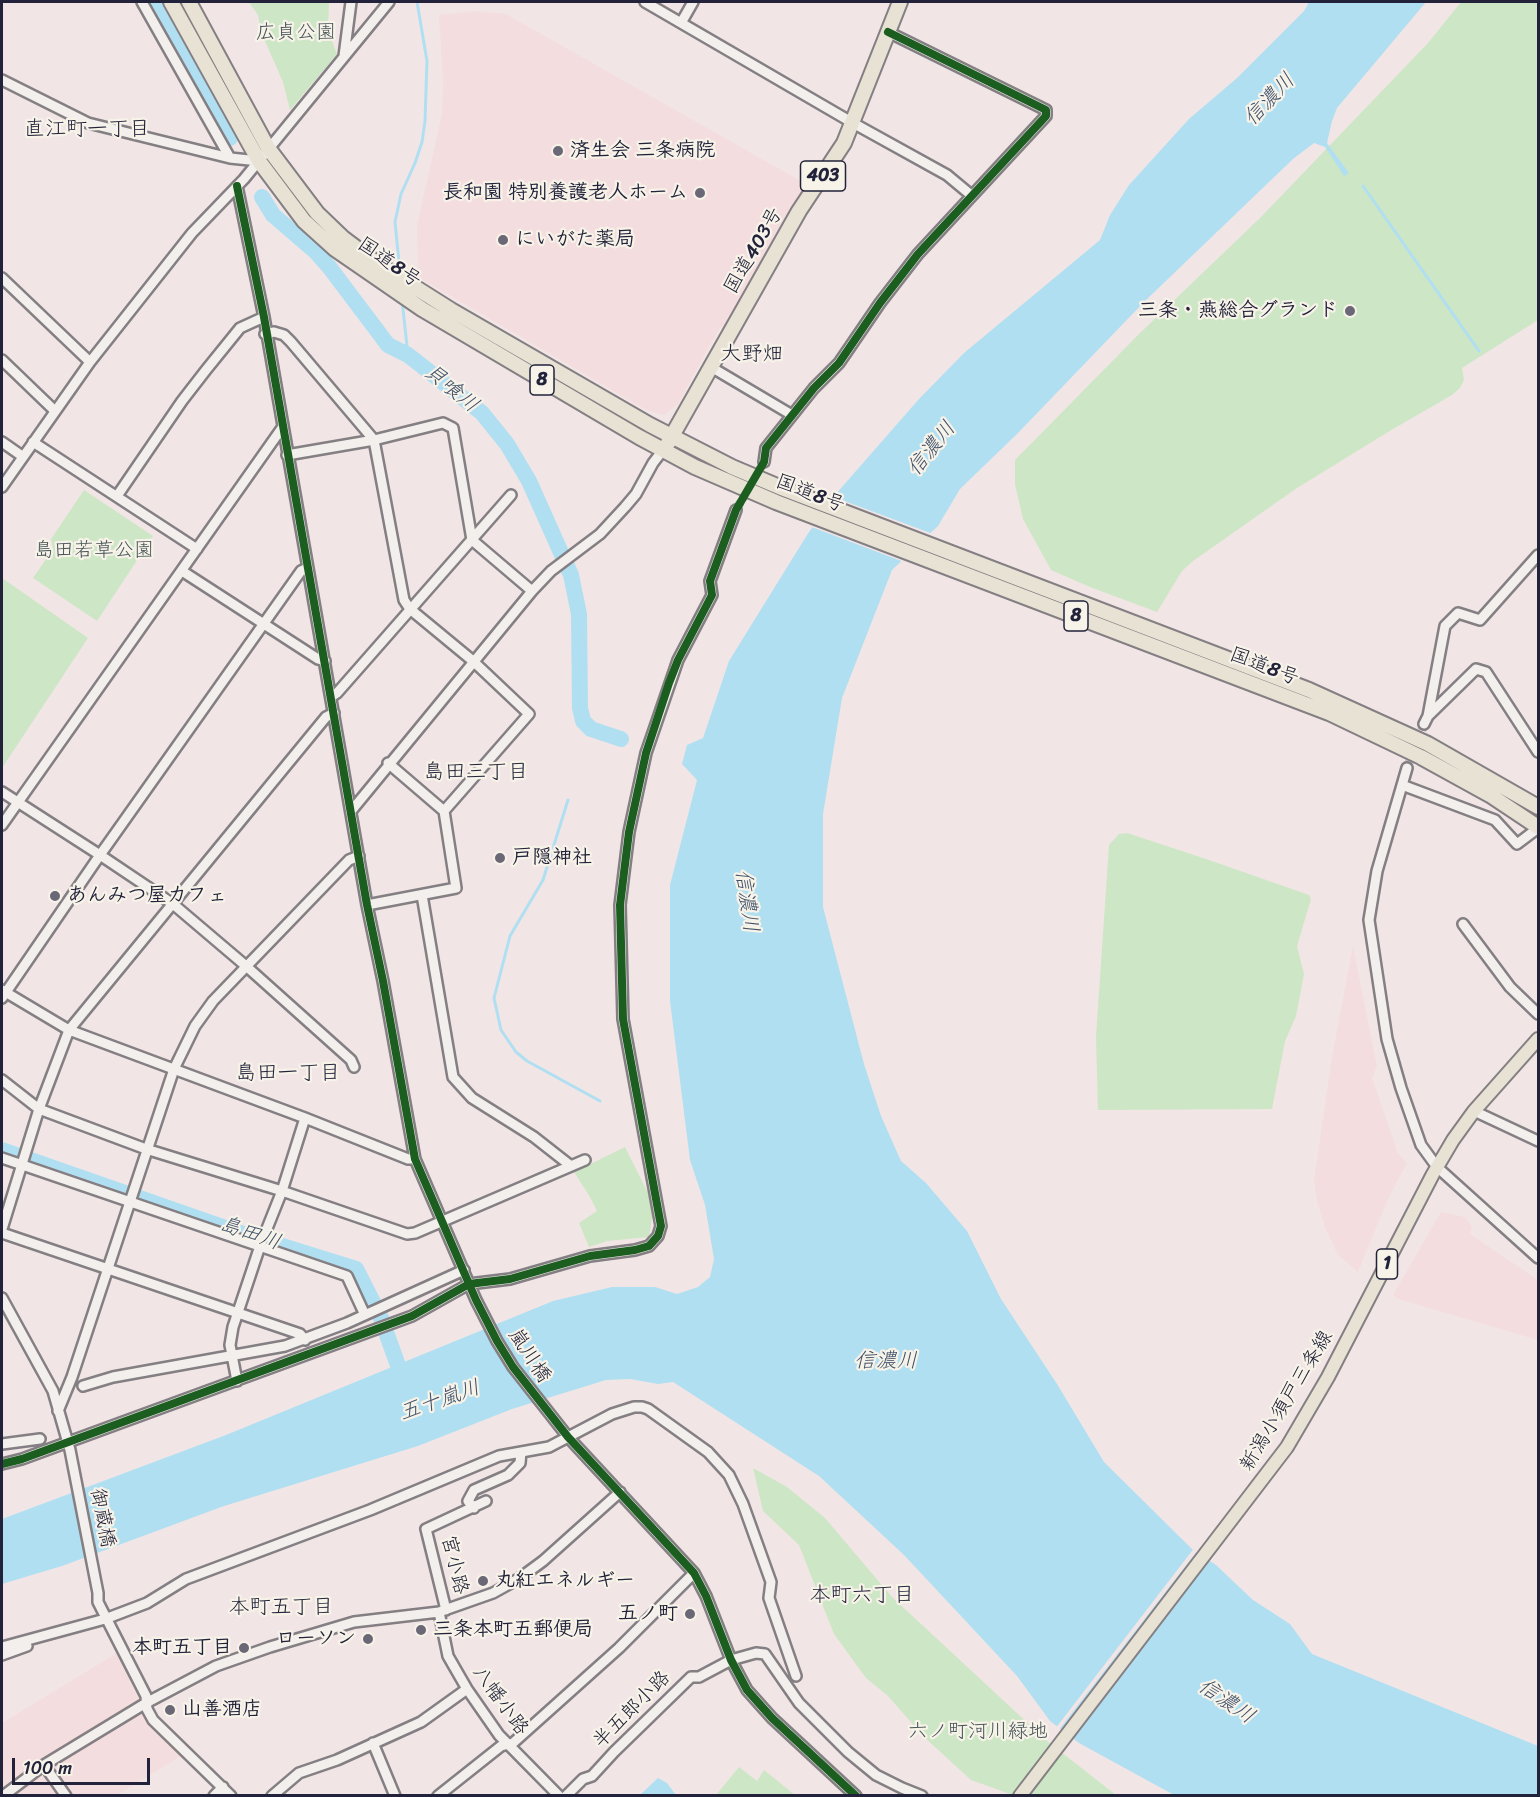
<!DOCTYPE html>
<html>
<head>
<meta charset="utf-8">
<style>
	body { margin:0 }
	#map { position:relative; width:1540px; height:1797px; overflow:hidden; background:#f1e6e5; font-family:Sriracha,sans-serif }
	canvas { display:block }
	.frame { position:absolute; inset:0; border:3px solid #22223b; pointer-events:none }
	.scale { position:absolute; left:12px; top:1758px; width:138px; height:27px; box-sizing:border-box; border:3px solid #22223b; border-top:0; padding-left:8px; font-size:18px; line-height:21px; white-space:nowrap; color:#22223b; -webkit-text-stroke:4px #f7f3e8; paint-order:stroke }
</style>
</head>
<body>
<div id="map">
<canvas width="1540" height="1797"></canvas>
<div class="frame"></div>
<div class="scale">100 m</div>
</div>
<script>
const c = document.querySelector('canvas').getContext('2d');
c.lineJoin = 'round';
function fillPath(path, color) {
  c.fillStyle = color;
  c.fill(path, 'evenodd');
}
function poly(rows) {
  const path = new Path2D();
  for (const r of rows) {
    path.moveTo(r[0], r[1]);
    for (let i = 2; i < r.length; i += 2) path.lineTo(r[i], r[i + 1]);
  }
  return path;
}
function strokePath(path, color, width, dash) {
  c.strokeStyle = color;
  c.lineWidth = width;
  c.lineCap = dash ? 'butt' : 'round';
  c.setLineDash(dash || []);
  c.stroke(path);
}
function label(font, color, halo, rows, align = 'center') {
  c.font = font + ' Sriracha,"Klee One",sans-serif';
  c.lineWidth = 4.5;
  c.setLineDash([]);
  c.textBaseline = 'middle';
  c.strokeStyle = halo;
  c.fillStyle = color;
  for (const [text, x, y, turn = 0] of rows) {
    c.save();
    c.translate(x, y);
    c.rotate((+turn || 0) * Math.PI / 180);
    c.textAlign = isNaN(turn) ? turn : align;
    if (halo) c.strokeText(text, 0, 0);
    c.fillText(text, 0, 0);
    c.restore();
  }
}
const built = poly([
	[475,11,506,14,806,184,724,326,720,328,711,343,678,404,664,415,646,410,418,277,417,225,442,114,443,81,439,15],
	[1353,946,1377,1066,1372,1078,1398,1153,1407,1163,1388,1199,1358,1272,1338,1255,1325,1228,1317,1201,1314,1180,1332,1057],
	[1441,1212,1464,1217,1472,1226,1470,1234,1538,1280,1538,1340,1398,1299,1393,1295],
	[117,1653,149,1722,183,1755,117,1795,2,1796,2,1723]
]);
const green = poly([
	[249,2,329,2,328,31,337,54,290,110,283,82,261,32,258,15],
	[1461,2,1538,2,1538,320,1462,368,1464,380,1460,388,1452,395,1393,429,1297,488,1193,561,1182,571,1157,612,1090,587,1051,570,1023,519,1015,484,1015,460,1140,333,1261,217,1428,43],
	[84,490,153,536,97,621,33,578,53,549,51,539],
	[2,578,88,638,2,768],
	[1127,833,1209,860,1309,895,1311,899,1297,946,1304,974,1296,1016,1285,1041,1272,1109,1098,1110,1096,1037,1109,845,1119,834],
	[625,1147,654,1205,649,1237,607,1241,589,1247,579,1223,597,1211,590,1197,574,1172],
	[753,1468,787,1487,825,1518,892,1597,1047,1741,1116,1795,1013,1795,971,1780,923,1736,888,1696,866,1678,834,1634,799,1545,763,1511],
	[739,1767,757,1781,764,1770,795,1795,716,1795]
]);
const water = poly([
	[1309,2,1426,2,1337,108,1332,121,1327,143,1349,173,1344,176,1325,147,1314,143,1293,159,1145,301,1017,434,960,489,938,526,892,570,842,698,823,814,823,907,864,1064,881,1116,901,1161,926,1183,967,1231,1001,1299,1057,1384,1104,1462,1194,1551,1216,1565,1253,1600,1290,1624,1312,1654,1538,1746,1538,1795,1174,1795,1079,1743,1050,1721,1017,1676,904,1555,819,1476,673,1382,658,1384,630,1379,606,1380,512,1409,418,1446,224,1506,62,1566,2,1584,2,1519,226,1435,553,1301,612,1287,655,1287,677,1294,698,1287,710,1277,714,1259,705,1205,690,1160,670,1001,670,885,697,780,682,764,687,745,703,738,729,661,807,535,835,495,919,399,964,353,1100,240,1110,215,1129,185,1189,119,1237,78,1304,11],
	[658,1778,667,1783,676,1795,640,1795]
]);
const pier = poly([
	[831,496,933,534,904,562,809,526],
	[1195,1547,1198,1550,1058,1731,1055,1729]
]);
const stream = poly([
	[1363,186,1479,351],
	[400,272,395,222,401,194,415,163,422,142,425,121,427,61,417,2],
	[402,300,408,355],
	[568,800,543,880,510,936,494,998,501,1030,516,1052,527,1061,600,1101]
]);
const river = poly([
	[154,2,230,138],
	[262,197,273,215,316,252,330,268,388,345,408,355,482,413,507,444,529,481,571,575,579,614,580,708,583,721,591,729,621,739],
	[2,1150,240,1233,356,1269,381,1318,405,1385]
]);
const minorTunnel = poly([
	[736,510,764,462],
	[1407,768,1424,724]
]);
const minor = poly([
	[142,2,230,158],
	[645,2,853,123,947,175,971,195],
	[681,23,693,2],
	[344,56,351,2],
	[2,80,88,123,230,158,259,161],
	[237,186,264,317,367,905,383,981,415,1159,476,1300,497,1341,513,1367,568,1437,694,1573,706,1596,731,1660,747,1690,772,1718,856,1796],
	[2,278,90,362],
	[265,334,274,332,284,335,291,342,374,440,404,600,410,609,473,661,529,714,444,811],
	[2,360,55,411],
	[711,367,792,415],
	[2,442,22,456],
	[33,442,197,549],
	[287,455,374,440,443,423,453,428,472,540,532,591],
	[764,462,766,448,814,388,839,363,880,303,918,254,1046,116,1046,110,1040,107,888,32],
	[2,487,90,362,192,233,244,179,389,2],
	[117,496,182,401,206,370,240,328,264,317],
	[182,571,318,659,325,661],
	[331,697,337,693,511,495],
	[1428,716,1476,669,1486,672,1538,752],
	[1424,724,1428,716,1445,626,1458,613,1480,620,1538,555],
	[1407,768,1377,871,1369,920,1387,1039,1401,1088,1421,1145,1437,1167,1538,1258],
	[1402,785,1495,820,1517,844,1538,828],
	[2,792,100,855,173,904,246,966,351,1060,354,1067],
	[352,810,532,591,551,571,600,534,625,507,636,494,653,463,663,450],
	[2,825,282,428],
	[422,895,453,1077,472,1098,534,1137,571,1166],
	[367,905,456,888,444,811,388,763],
	[1463,924,1510,987,1538,1014],
	[2,990,69,1030,305,1118,408,1159,415,1159],
	[2,998,100,855,301,571,307,568],
	[2,1080,39,1109,146,1149,282,1191,407,1234,415,1233,585,1160],
	[1474,1111,1538,1141],
	[2,1158,347,1276,365,1315],
	[2,1229,39,1109,69,1030,326,717,334,713],
	[2,1233,300,1334,305,1340],
	[2,1298,53,1391,70,1450,98,1593,98,1602,146,1696,147,1709,153,1720,231,1796],
	[237,1381,230,1345,233,1327,260,1246,282,1191,305,1118],
	[83,1386,113,1377,285,1346,347,1323,464,1270],
	[58,1411,72,1377,174,1069,195,1026,213,1001,349,860,359,856],
	[2,1444,40,1439],
	[2,1464,22,1459,412,1316,469,1284,510,1279,590,1256,635,1250,649,1246,658,1236,661,1226,623,1019,620,905,629,832,646,753,678,660,712,595,710,581,736,510],
	[474,1508,468,1501,474,1490,508,1475,520,1463,521,1452],
	[446,1610,426,1529,486,1501],
	[439,1612,448,1656,467,1689,499,1735,559,1796],
	[2,1647,105,1619,147,1603,186,1579,370,1510,499,1456,549,1447,612,1414,634,1407,642,1407,648,1409,708,1452,729,1475,743,1504,771,1582,769,1598,796,1676],
	[2,1655,27,1646],
	[373,1743,395,1796],
	[44,1765,66,1796],
	[3,1796,44,1765,146,1703,216,1666,270,1647,354,1622,439,1612,493,1593,520,1578,543,1561,620,1492],
	[214,1796,223,1787],
	[272,1796,299,1773,337,1760,421,1722,467,1689],
	[438,1796,501,1746,513,1743,619,1648,694,1573],
	[566,1796,583,1779,592,1776,614,1752,691,1677,699,1677,731,1660,756,1653,765,1654,799,1703,848,1752,876,1775,902,1788,922,1796]
]);
const major = poly([
	[1020,1796,1287,1447,1328,1377,1433,1174,1453,1140,1474,1111,1538,1039]
]);
const highway = poly([
	[171,2,259,161,304,221,335,249,422,309,639,437,695,467,776,502,1329,713,1421,757,1490,795,1538,827],
	[189,2,268,148,317,213,343,238,375,262,451,310,650,425,732,467,784,489,1309,690,1428,744,1538,807],
	[668,443,799,211,844,143,900,2]
]);
const cycleway = poly([
	[237,186,264,317,367,905,383,981,415,1159,476,1300,497,1341,513,1367,568,1437,694,1573,706,1596,731,1660,747,1690,772,1718,856,1796],
	[2,1464,22,1459,412,1316,469,1284,510,1279,590,1256,635,1250,649,1246,658,1236,661,1226,623,1019,620,905,629,832,646,753,669,683,678,660,712,595,710,581,736,510,764,462,766,448,814,388,839,363,880,303,918,254,1046,116,1046,110,1040,107,888,32]
]);
const markers = [
	[558,151,6,"#6a6776"],
	[700,193,6,"#6a6776"],
	[503,240,6,"#6a6776"],
	[1350,311,6,"#6a6776"],
	[500,858,6,"#6a6776"],
	[55,896,6,"#6a6776"],
	[483,1581,6,"#6a6776"],
	[690,1614,6,"#6a6776"],
	[421,1630,6,"#6a6776"],
	[368,1639,6,"#6a6776"],
	[244,1648,6,"#6a6776"],
	[170,1710,6,"#6a6776"]
];
const shields = [
	[823,176,45],
	[542,380,24],
	[1076,616,24],
	[1387,1264,21]
];
const shieldNames = [
	["403",823,176],
	["8",542,380],
	["8",1076,616],
	["1",1387,1264]
];
const parkNames = [
	["広貞公園",296,33],
	["島田若草公園",94,551],
	["六ノ町河川緑地",978,1732]
];
const poiNames = [
	["済生会 三条病院",570,151],
	["長和園 特別養護老人ホーム",688,193,"right"],
	["にいがた薬局",515,240],
	["三条・燕総合グランド",1338,311,"right"],
	["戸隠神社",512,858],
	["あんみつ屋カフェ",67,896],
	["丸紅エネルギー",495,1581],
	["五ノ町",678,1614,"right"],
	["三条本町五郵便局",433,1630],
	["ローソン",356,1639,"right"],
	["本町五丁目",232,1648,"right"],
	["山善酒店",182,1710]
];
const streetNames = [
	["国道403号",754,251,-60],
	["国道8号",389,263,35],
	["国道8号",810,494,21],
	["国道8号",1264,667,21],
	["嵐川橋",529,1356,57],
	["新潟小須戸三条線",1287,1401,-59],
	["御蔵橋",102,1518,79],
	["宮小路",454,1565,76],
	["八幡小路",500,1701,54],
	["半五郎小路",632,1710,-45]
];
const waterNames = [
	["信濃川",1270,100,-46],
	["貝喰川",451,389,39],
	["信濃川",932,449,-51],
	["信濃川",746,901,82],
	["島田川",250,1234,19],
	["信濃川",886,1362],
	["五十嵐川",440,1401,-19],
	["信濃川",1226,1702,34]
];
const neighbourhoodNames = [
	["直江町一丁目",87,130],
	["大野畑",752,355],
	["島田三丁目",476,773],
	["島田一丁目",288,1074],
	["本町六丁目",862,1596],
	["本町五丁目",281,1608]
];
fillPath(built, '#f4dddf');
fillPath(green, '#cde6c5');
fillPath(water, '#b1dff2');
fillPath(pier, '#f1e6e5');
strokePath(stream, '#b1dff2', 3);
strokePath(river, '#b1dff2', 16);
strokePath(minorTunnel, '#c8bfc3', 9, [9, 4.5]);
strokePath(minor, '#847f83', 14);
strokePath(major, '#847f83', 16);
strokePath(highway, '#847f83', 18);
strokePath(minor, '#f2efec', 9);
strokePath(major, '#e7e2d4', 12);
strokePath(highway, '#e7e2d4', 14);
strokePath(cycleway, '#1b5e20', 8);
for (const [x, y, r, color] of markers) {
  const dot = new Path2D();
  dot.arc(x, y, r, 0, 2 * Math.PI);
  c.fillStyle = color;
  c.fill(dot);
  strokePath(dot, '#f7f3e8', 2);
}
for (const [x, y, w] of shields) {
  const box = new Path2D();
  box.roundRect(x - w / 2, y - 15, w, 30, 4.5);
  c.fillStyle = '#f7f3e8';
  c.fill(box);
  strokePath(box, '#22223b', 1.5);
}
label('bold 18px', '#22223b', null, shieldNames);
label('20px', '#455357', '#f7f3e8', parkNames);
label('bold 20px', '#22223b', '#f7f3e8', poiNames, 'left');
label('20px', '#22223b', '#f7f3e8', streetNames);
label('italic 21px', '#3f506a', '#f7f3e8', waterNames);
label('21px', '#22223b', '#f7f3e8', neighbourhoodNames);
</script>
</body>
</html>
